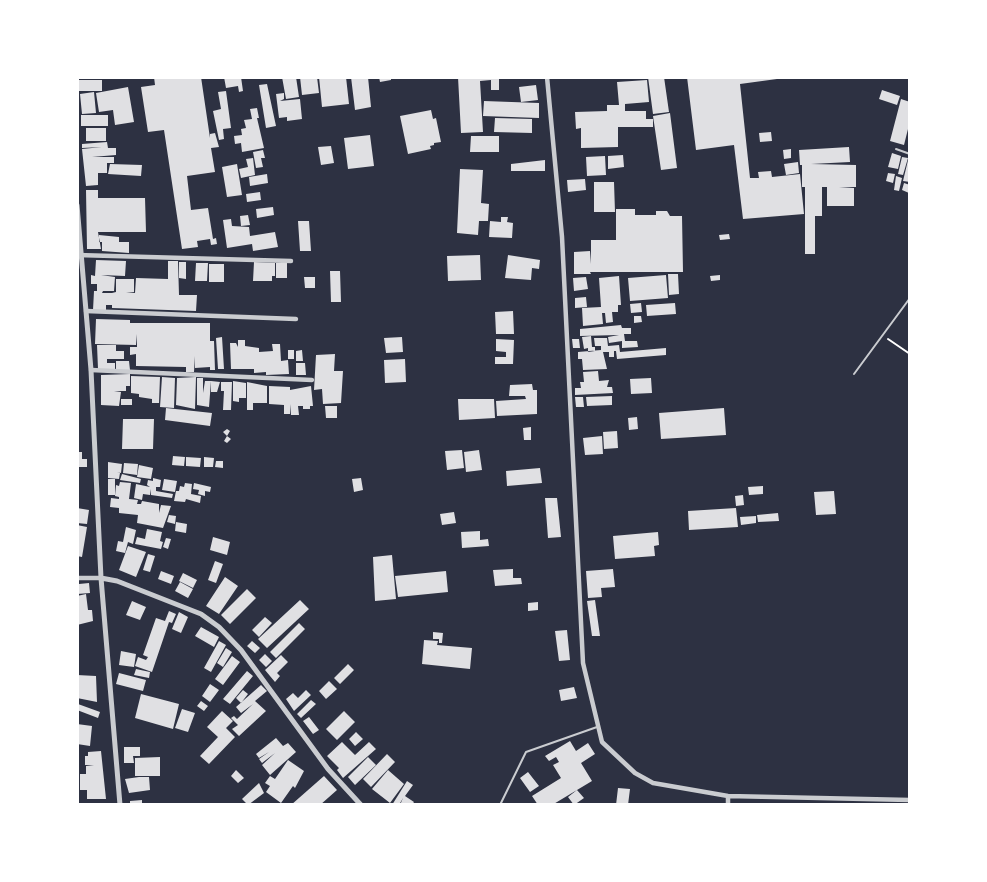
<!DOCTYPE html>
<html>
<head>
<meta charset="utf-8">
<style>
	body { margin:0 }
	#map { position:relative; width:987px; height:882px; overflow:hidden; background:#2d3142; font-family:"Source Serif 4",serif }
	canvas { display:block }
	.frame { position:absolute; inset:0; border:79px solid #fff; pointer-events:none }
</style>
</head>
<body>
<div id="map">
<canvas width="987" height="882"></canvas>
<div class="frame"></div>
</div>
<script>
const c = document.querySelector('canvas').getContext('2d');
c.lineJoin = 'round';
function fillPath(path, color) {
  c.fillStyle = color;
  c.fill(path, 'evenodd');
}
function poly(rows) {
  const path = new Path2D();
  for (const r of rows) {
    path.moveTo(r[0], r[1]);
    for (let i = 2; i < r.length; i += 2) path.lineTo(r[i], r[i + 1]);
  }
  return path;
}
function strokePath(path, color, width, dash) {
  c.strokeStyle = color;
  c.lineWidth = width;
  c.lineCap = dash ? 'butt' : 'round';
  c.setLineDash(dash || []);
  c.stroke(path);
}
const building = poly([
	[154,77,201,77,210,138,210,134,215,133,219,147,211,148,215,172,187,176,191,210,208,208,213,239,216,238,217,244,211,245,210,239,197,241,198,247,182,249,164,130,148,132,141,87,155,85],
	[224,77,241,77,243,91,239,92,238,86,226,88],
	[282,77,296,77,299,97,286,99],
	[300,77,317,77,319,93,302,95],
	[319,77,346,77,349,104,322,107],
	[351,77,368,77,371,107,355,110],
	[379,77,391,77,391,80,380,82],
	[458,77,499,77,499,90,491,90,491,80,480,81,483,132,461,133],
	[648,77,664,77,669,112,653,114],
	[687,77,776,77,777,79,740,84,750,178,759,178,758,172,771,171,772,177,800,174,804,214,743,219,734,145,696,150],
	[79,80,102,80,102,91,79,91],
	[647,80,649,102,625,104,625,111,646,111,646,119,653,119,653,127,618,127,618,147,581,148,581,128,576,129,575,112,607,111,607,105,619,105,617,82],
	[267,84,276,126,266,128,259,85],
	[536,85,538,100,521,102,519,87],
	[128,87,134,122,115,125,113,110,99,112,96,93],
	[882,90,900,96,897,105,879,99],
	[226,91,231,128,223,129,224,139,219,140,213,111,221,109,218,92],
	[94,92,96,113,82,114,80,94],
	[284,93,284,99,280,101,300,99,302,119,287,121,287,117,279,118,276,94],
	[901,99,910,102,910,121,904,145,890,141],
	[484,101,539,103,539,118,483,116],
	[257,108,259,118,257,118,264,148,242,152,241,143,235,144,234,136,242,135,241,129,246,128,244,120,252,119,250,109],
	[431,110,433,119,436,118,441,142,434,143,434,145,430,146,431,149,408,154,400,116],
	[670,113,677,168,661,170,653,116],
	[81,115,108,115,108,126,81,126],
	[495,118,532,119,532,133,494,132],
	[86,128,106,128,106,141,86,141],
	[771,132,772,141,760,142,759,133],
	[370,135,374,166,348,169,344,138],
	[471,136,499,136,499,152,470,152],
	[107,142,108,148,116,148,116,155,92,157,114,157,114,163,107,163,107,173,98,173,98,185,86,186,82,149,102,147,82,148,82,144],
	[331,146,334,163,321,165,318,147],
	[849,147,850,162,811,164,856,165,856,187,839,187,854,188,854,206,827,206,827,187,822,187,822,216,815,216,815,254,805,254,805,187,802,187,802,165,800,165,799,150],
	[791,149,791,158,784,159,783,150],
	[263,150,265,158,261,158,263,167,256,168,253,152],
	[892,153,901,156,898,169,888,167],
	[623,155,624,167,608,169,608,156],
	[605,156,606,175,587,176,586,157],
	[909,156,910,156,910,182,903,181],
	[902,157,908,158,903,175,898,174],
	[253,158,255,175,241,178,239,169,248,167,246,159],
	[545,160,545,171,511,171,511,164],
	[798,162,799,173,786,175,784,164],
	[110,164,142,165,141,176,108,174],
	[237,164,242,195,227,197,222,167],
	[460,169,483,170,481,203,489,204,488,221,479,221,478,235,457,233],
	[888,173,895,174,893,183,886,181],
	[267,174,268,183,250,186,249,177],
	[896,176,902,178,899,191,894,190],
	[585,179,586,190,568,192,567,180],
	[594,182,614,182,615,212,594,212],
	[904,183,910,185,909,193,902,190],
	[86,190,98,190,98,198,145,198,146,232,98,232,101,249,87,249],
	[260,192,261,200,247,202,246,194],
	[273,207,274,215,257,218,256,209],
	[616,209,635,209,635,215,656,215,656,211,667,211,670,216,682,216,683,272,590,272,591,274,574,274,574,252,590,251,591,264,591,240,616,240],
	[248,215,250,225,241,226,240,216],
	[501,217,508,217,507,222,513,223,512,238,489,237,490,221,501,222],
	[231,219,232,226,249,227,250,236,275,232,278,247,253,251,252,244,227,248,223,220],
	[298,221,309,221,311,251,300,251],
	[729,234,730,239,720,240,719,235],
	[99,235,119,237,119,242,129,242,129,253,102,251,102,242,99,242],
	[480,255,481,280,448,281,447,256],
	[508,255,540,260,539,269,532,268,531,280,505,278],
	[96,260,126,261,125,276,101,275,115,277,114,291,103,291,102,293,112,293,116,292,116,279,134,279,134,292,126,292,135,293,136,278,168,279,168,261,178,261,179,295,197,295,196,311,112,308,112,305,106,305,106,310,93,310,94,291,97,291,97,284,91,284,91,275,95,276],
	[179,262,186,262,186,279,179,278],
	[254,262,275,263,275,276,272,276,272,281,253,281],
	[196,263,208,263,207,281,195,281],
	[276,263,287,263,287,278,276,278],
	[209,264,224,264,224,282,209,282],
	[330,271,340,271,341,302,331,302],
	[668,274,678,274,679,294,669,295],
	[666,275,668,298,630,301,628,278],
	[720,275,720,280,711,281,710,276],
	[619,276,621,305,618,305,618,312,612,312,613,322,606,323,605,313,602,313,603,324,583,326,582,308,601,307,599,278],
	[304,277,315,277,315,288,305,288],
	[586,277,588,289,574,291,573,278],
	[586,297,587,307,575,308,575,298],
	[641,303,642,312,631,313,630,304],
	[675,303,676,314,647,316,646,305],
	[513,311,514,334,496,334,495,312],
	[634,316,641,316,642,322,634,323],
	[96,319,130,320,130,323,210,323,210,341,214,341,215,370,210,370,210,367,195,368,195,356,194,372,186,372,186,367,136,366,136,354,130,355,130,347,137,347,137,334,136,345,95,344],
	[621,325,622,328,631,328,631,334,624,334,625,341,637,341,638,347,622,348,622,341,609,343,608,337,619,335,580,336,580,329],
	[591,336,592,347,595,347,595,351,588,352,588,348,584,349,582,337],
	[222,337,224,369,218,369,216,338],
	[402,337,403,352,386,353,384,338],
	[594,338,607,338,608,346,619,345,620,352,666,348,666,355,617,359,616,351,614,351,614,357,609,357,609,352,603,352,607,369,583,370,582,359,578,359,578,352,601,350,601,346,595,346],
	[496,339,514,340,513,364,495,364,495,357,506,357,506,352,496,351],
	[572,339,579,339,580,348,573,348],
	[238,340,245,340,245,346,259,348,259,352,273,351,272,344,280,344,281,361,288,360,289,374,266,375,266,372,254,373,254,369,231,369,230,343,236,343,238,347],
	[97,345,116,345,116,351,124,351,124,359,107,359,107,363,115,363,115,370,98,369],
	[288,350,294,350,294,359,288,359],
	[302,350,303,361,296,361,296,351],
	[335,354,334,371,343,371,341,403,323,404,322,389,314,390,316,355],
	[405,359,406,382,385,383,384,360],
	[116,361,129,361,130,370,116,370],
	[296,363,305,363,306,375,296,375],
	[598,371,599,381,609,380,607,387,612,387,613,393,575,395,575,388,581,388,580,382,584,382,583,372],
	[130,374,130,386,126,386,126,391,114,391,121,392,119,406,101,405,101,375],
	[131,376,160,377,159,403,152,403,152,399,139,397,139,394,131,393],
	[162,377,175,378,174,408,160,407],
	[196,377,195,409,176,405,177,378],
	[197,378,203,378,203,393,205,381,211,381,209,407,197,405],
	[651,378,652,393,631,394,630,379],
	[211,381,220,382,217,392,211,392],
	[233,381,246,383,246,398,239,398,239,402,233,401],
	[221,382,232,382,231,410,223,410,224,391,221,391],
	[247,382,267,386,267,403,253,403,253,410,247,410],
	[532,384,533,390,537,390,537,414,497,416,496,401,526,399,525,396,509,396,510,385],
	[269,386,290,387,290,390,311,386,313,406,310,406,310,409,303,409,303,406,298,406,299,415,291,415,290,404,290,414,284,414,284,405,269,404],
	[612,396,612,405,587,406,586,397],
	[575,397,583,397,584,407,576,407],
	[121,399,132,399,132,405,121,405],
	[458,399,494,399,495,418,459,420],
	[325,406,337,406,337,418,326,418],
	[166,408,212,413,210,426,165,420],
	[724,408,726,435,661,439,659,413],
	[637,417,638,429,629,430,628,418],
	[123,419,154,419,153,449,122,449],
	[531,427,531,440,524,440,523,428],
	[227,429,230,431,227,436,231,439,227,443,224,441,227,436,223,432],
	[617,431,618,448,604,449,603,432],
	[602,436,603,454,585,455,583,438],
	[462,450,464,468,447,470,445,451],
	[479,450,482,470,466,472,464,452],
	[77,452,82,452,82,459,87,459,87,467,77,467],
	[173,456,185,457,184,466,172,465],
	[186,457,201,458,200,467,186,466],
	[204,457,214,458,213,467,204,467],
	[216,461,223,461,223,468,215,467],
	[108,462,122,464,121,473,117,472,120,473,119,479,108,478],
	[124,463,138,464,137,475,123,473],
	[139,465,153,468,151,479,137,477],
	[540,468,542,483,507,486,506,471],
	[122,474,141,479,140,483,120,480],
	[153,478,161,480,160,487,156,487,156,491,173,494,172,498,151,495,151,489,150,495,143,494,142,500,134,498,136,484,150,487,147,485,148,480,153,481],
	[361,478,363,490,354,492,352,479],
	[108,479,115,479,115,495,108,495],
	[164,479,177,481,175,492,162,490],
	[120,482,131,483,129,499,138,500,137,504,141,504,142,501,159,504,159,513,161,505,171,506,163,528,137,523,138,515,119,513,119,508,110,507,111,498,119,499,119,497,115,496,116,485,119,486],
	[185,483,192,484,191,494,201,496,200,503,186,499,185,502,174,501,176,491,179,491,180,486,184,487],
	[194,483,211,487,210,492,205,491,205,496,198,494,199,490,193,489],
	[763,486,763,494,749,495,748,487],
	[834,491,836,514,816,515,814,492],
	[743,495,744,505,736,506,735,496],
	[545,498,557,498,561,537,548,538],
	[77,508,89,510,87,524,77,523],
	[736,508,738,527,689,530,688,511],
	[454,512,456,523,442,525,440,514],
	[778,513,779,521,758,522,757,515],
	[169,515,176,516,175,524,167,522],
	[756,516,756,523,741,525,740,517],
	[176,522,187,524,186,533,175,531],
	[77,525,87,527,82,557,77,556],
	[126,527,136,530,133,544,128,542,125,553,116,551,118,541,123,542],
	[147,529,162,532,160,541,163,542,161,549,135,544,137,537,145,539],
	[480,531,480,540,488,539,489,546,462,548,461,532],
	[658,532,659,545,654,546,655,556,615,559,613,536],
	[213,537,230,542,227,555,210,550],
	[166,538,171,539,168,549,163,547],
	[128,546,146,552,136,577,119,570],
	[148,554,155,556,150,572,143,570],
	[392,555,396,599,375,601,373,557],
	[215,561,223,564,216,583,208,580],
	[513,569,513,578,521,578,522,584,495,586,493,570],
	[613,569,615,587,601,588,602,597,588,598,586,571],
	[161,571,174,576,171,584,158,579],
	[446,571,448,592,398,597,395,576],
	[183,573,197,580,193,588,179,581],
	[225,577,238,586,219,614,206,606],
	[180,582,193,589,188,598,175,591],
	[89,583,90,593,77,594,79,584],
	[247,589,256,598,230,624,221,615],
	[86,594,88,610,92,610,93,621,77,625,77,596],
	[300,600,309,609,267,648,258,639],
	[595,600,600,636,592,636,587,601],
	[132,601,146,607,140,620,126,615],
	[538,602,538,610,528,611,528,603],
	[169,611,176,614,172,623,169,622,152,672,135,666,138,657,146,660,148,657,143,655,156,618,165,621],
	[179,612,188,617,181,633,172,629],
	[265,617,272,623,259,637,252,630],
	[299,623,305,629,276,658,270,652],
	[201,627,219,637,214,647,195,636],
	[567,630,570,660,559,661,555,631],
	[433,632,443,633,442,643,439,643,439,639,433,639],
	[424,640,438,641,437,645,472,648,470,669,422,664],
	[219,641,226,645,211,672,204,668],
	[252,641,260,648,255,653,247,646],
	[226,648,232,652,223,667,217,663],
	[121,651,136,654,134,667,119,665],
	[265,654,272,661,266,667,259,660],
	[281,655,288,662,277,673,280,676,275,682,265,670],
	[232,656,240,662,223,685,215,679],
	[348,664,354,670,340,684,334,678],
	[136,669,150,672,149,678,134,675],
	[247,671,253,676,230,704,223,699],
	[119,673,146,680,143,691,116,684],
	[77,675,96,676,97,702,77,698],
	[329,681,337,689,326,699,319,691],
	[210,684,219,690,210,702,202,696],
	[261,685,267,691,255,701,266,711,239,736,232,729,238,725,231,718,234,716,237,719,253,704,241,713,236,707],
	[574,687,577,698,561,701,559,690],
	[243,690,248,694,241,703,236,698],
	[306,690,311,695,294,711,286,699,293,693,298,698],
	[141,694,179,704,173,729,135,718],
	[311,700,316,704,301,718,297,714],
	[201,701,208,706,204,711,197,706],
	[78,704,100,712,98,718,77,710],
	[182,709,195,713,188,732,175,728],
	[222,711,233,721,226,728,235,737,209,764,200,756,218,737,207,727],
	[344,711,355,722,337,740,326,729],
	[309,717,319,730,313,734,303,721],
	[77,724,92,726,90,746,77,744],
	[356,732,363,739,355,746,349,739],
	[276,738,283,746,288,743,296,752,270,775,262,765,275,753,262,763,259,759,269,752,259,758,256,754],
	[570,741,576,751,588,743,595,754,581,763,592,781,552,805,538,805,532,796,561,778,553,765,559,762,556,757,549,761,545,756],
	[342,742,355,755,369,742,376,749,343,778,337,770,339,768,327,756],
	[124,747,140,747,140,756,133,756,134,763,124,763],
	[101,751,106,799,87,799,87,790,80,790,80,774,86,774,86,766,94,765,85,765,85,756,88,756,88,752],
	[387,754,395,762,371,787,363,779],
	[160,757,160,776,135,776,135,758],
	[368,757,376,765,355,785,348,777],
	[288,760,304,771,295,788,293,786,281,803,266,792,270,786,265,783,270,776,275,779],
	[236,770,244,778,238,783,231,776],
	[388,770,404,784,390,803,372,789],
	[528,772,539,786,530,792,520,778],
	[324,776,337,790,320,805,291,805],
	[139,777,149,777,150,790,129,793,125,779],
	[407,781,413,785,405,796,414,802,412,805,400,805,403,798,399,805,392,805],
	[259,783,264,793,248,805,242,799],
	[618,788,630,789,628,805,616,805],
	[577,790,584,798,574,805,568,797],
	[142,800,142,805,130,805,130,801]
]);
const path = poly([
	[888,339,910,354]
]);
const service = poly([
	[896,149,910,154],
	[854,374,910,298],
	[500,805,526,752,597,727]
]);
const minor = poly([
	[547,77,562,237,583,663,602,742,635,773,653,783,728,796,910,800],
	[77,255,291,261],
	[86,311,296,319],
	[91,370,312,380],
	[77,578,101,578],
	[728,805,728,796]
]);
const tertiary = poly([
	[77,205,91,370,101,578,120,805],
	[101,578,117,581,201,614,219,627,241,650,328,769,361,805]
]);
fillPath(building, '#e0e0e3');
strokePath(path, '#fff', 2);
strokePath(service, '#caccd0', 2);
strokePath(minor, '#caccd0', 4.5);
strokePath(tertiary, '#caccd0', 5);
</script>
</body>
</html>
